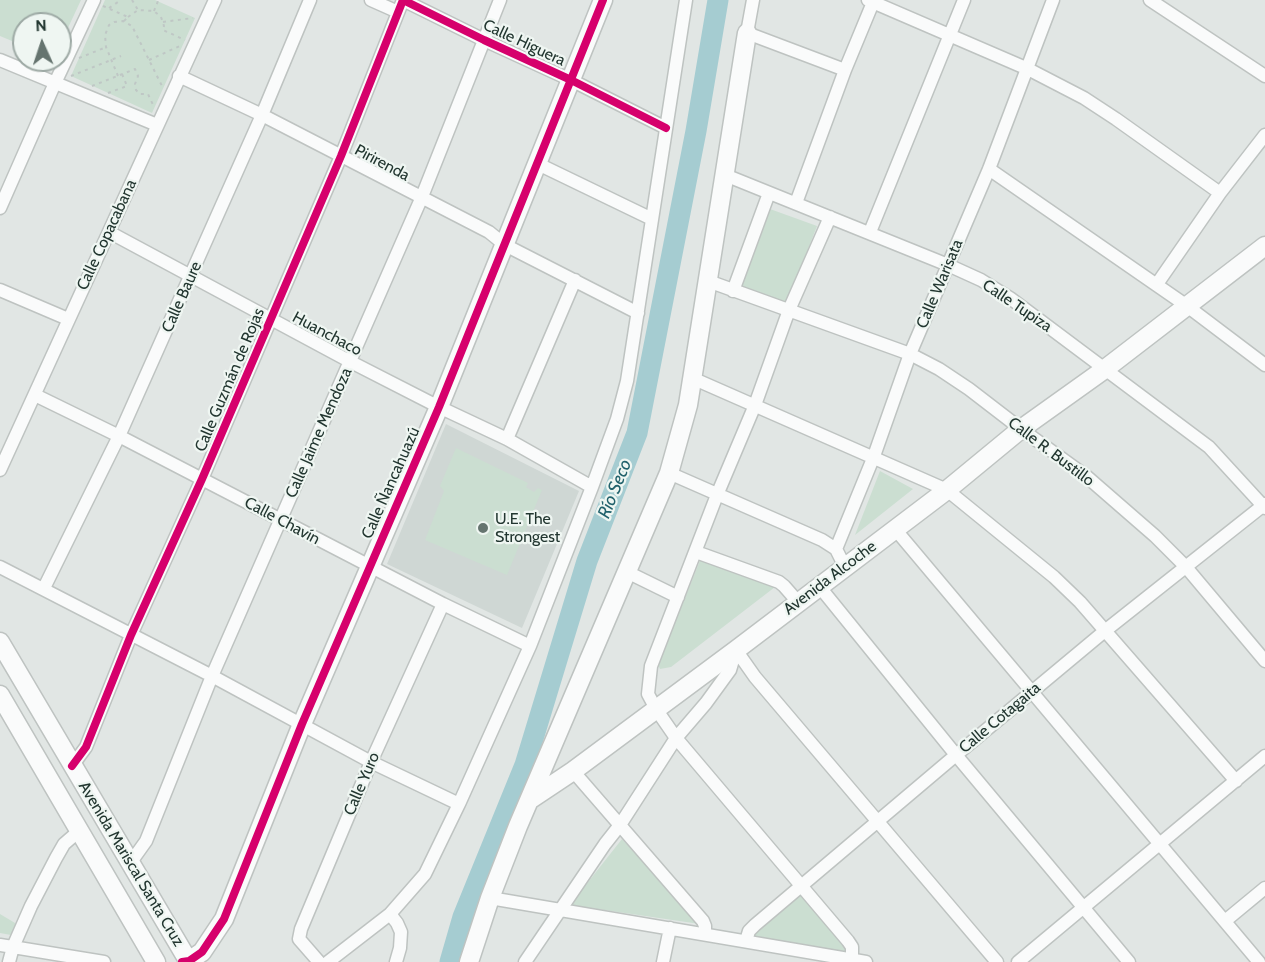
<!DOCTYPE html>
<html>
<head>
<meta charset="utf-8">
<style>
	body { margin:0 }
	#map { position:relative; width:1265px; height:962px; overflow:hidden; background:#e1e6e4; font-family:Cabin,sans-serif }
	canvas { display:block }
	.north { position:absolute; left:12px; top:12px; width:60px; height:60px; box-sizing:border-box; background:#eff6f2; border:2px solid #9da9a4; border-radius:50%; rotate:357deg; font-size:16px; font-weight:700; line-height:24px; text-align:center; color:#223630 }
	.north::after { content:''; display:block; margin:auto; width:21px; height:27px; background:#65746f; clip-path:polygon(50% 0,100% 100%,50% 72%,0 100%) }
</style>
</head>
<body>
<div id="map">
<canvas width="1265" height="962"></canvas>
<div class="north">N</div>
</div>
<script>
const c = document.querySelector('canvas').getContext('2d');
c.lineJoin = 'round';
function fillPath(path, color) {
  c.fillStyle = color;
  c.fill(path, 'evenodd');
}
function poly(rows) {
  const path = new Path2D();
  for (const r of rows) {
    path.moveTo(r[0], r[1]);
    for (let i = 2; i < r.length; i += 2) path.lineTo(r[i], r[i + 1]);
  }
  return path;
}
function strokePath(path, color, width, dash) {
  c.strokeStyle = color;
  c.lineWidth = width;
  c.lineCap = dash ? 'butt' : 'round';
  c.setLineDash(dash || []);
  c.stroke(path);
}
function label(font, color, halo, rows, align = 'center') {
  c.font = font + ' Cabin,sans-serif';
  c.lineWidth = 4.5;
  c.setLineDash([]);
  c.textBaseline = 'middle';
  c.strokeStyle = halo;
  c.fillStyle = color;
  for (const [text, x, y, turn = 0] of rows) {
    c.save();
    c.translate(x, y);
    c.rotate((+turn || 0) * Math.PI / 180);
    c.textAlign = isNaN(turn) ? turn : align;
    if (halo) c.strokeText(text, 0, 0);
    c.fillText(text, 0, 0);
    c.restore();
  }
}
const built = poly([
	[446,424,579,491,522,628,387,564]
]);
const green = poly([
	[0,0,81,0,60,45,60,24,24,24,24,46,0,36],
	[105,0,155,0,195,18,152,113,71,76],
	[770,209,817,226,786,306,739,288],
	[456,448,528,483,526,487,534,492,538,488,542,490,507,575,425,540,444,491,440,486],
	[880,471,913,489,855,535],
	[701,558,775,587,671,667,660,669,658,665],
	[622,839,700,924,570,905],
	[800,894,851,954,749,936],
	[0,914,15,923,15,930,11,935,0,933]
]);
const river = poly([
	[450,962,463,917,525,765,587,561,637,433,696,131,718,0]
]);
const path = poly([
	[132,0,138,10],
	[103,6,128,17,124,21],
	[109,8,121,0],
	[154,11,158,1],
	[128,17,138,10,154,11,161,17,164,26,163,30,185,40],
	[163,22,193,18],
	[79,58,104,48],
	[149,60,182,45],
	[71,76,121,56],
	[118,76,106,47,105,35,109,25,114,22,123,21,132,26,163,88],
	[92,86,135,69,138,76,135,84,136,90,140,94,148,94,154,107],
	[108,93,127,86,122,74]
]);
const street = poly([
	[371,0,398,12],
	[753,0,747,33,845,70],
	[868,0,1028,69,1084,98,1116,119,1220,193],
	[1150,0,1265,76],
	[0,60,157,125],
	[179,76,262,115,489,232,505,245,638,313],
	[536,163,652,219],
	[989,169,1187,306,1265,365],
	[725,175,948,265,981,280,1010,298,1209,447,1265,508],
	[796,203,845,70,874,0],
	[0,208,55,83,94,0],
	[830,217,789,310,755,405,717,495,651,666,648,694,656,709,676,738,848,941,852,947,852,962],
	[109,232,351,362,439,407,507,439,592,487],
	[870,232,964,0],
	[708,281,910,354,939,369,969,389,1021,429,1086,476,1155,536,1186,567,1265,661],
	[1157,284,1220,193,1265,135],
	[0,290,68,319],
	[733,291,769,193],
	[692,378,947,490,1054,577,1080,602,1236,781],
	[35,395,119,436,443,604,530,646],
	[507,439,575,280],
	[0,470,215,0],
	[669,473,822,540,836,549],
	[895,529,1259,962],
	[696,552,779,582,784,586,798,602],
	[0,567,212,676,371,762,459,804],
	[845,567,836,549,874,456,910,354,989,169,1053,0],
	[627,572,678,597],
	[819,586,956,755,1129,962],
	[44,588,119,436,262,115,310,0],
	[736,650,755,677,997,962],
	[72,766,86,747,131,635,202,479,341,156,403,0,484,40,571,80,666,128],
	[573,771,703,921,705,926,705,934],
	[131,862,146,841,212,676,421,199,500,0],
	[490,898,866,962],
	[390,914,397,923,401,932,400,948,396,962],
	[1225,921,1265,888],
	[746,941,749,931,755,925,956,755,1106,630,1265,504],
	[0,945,104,962],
	[9,962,13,947,31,906,56,858,64,844,79,831],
	[319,962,299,939,301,929,371,762,443,604],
	[328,962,390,914,425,874,459,804,530,646,592,487,617,419,627,381,686,0],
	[525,962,605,844,620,825,676,738,706,703,730,670,736,650],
	[663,962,670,928],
	[1018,962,1265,756]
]);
const secondary = poly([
	[0,642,189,962],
	[0,695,156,962],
	[531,799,573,771,736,650,947,490,1021,429,1105,369,1265,246],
	[189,961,202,952,224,919,302,724,439,407,603,0],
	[469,962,490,898,518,826,669,473,688,405,747,33]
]);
const cycleway = poly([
	[72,766,86,747,131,635,202,479,341,156,403,0,484,40,571,80,666,128],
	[182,962,189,961,202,952,224,919,302,724,439,407,603,0]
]);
const markers = [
	[483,528,6,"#65746f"]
];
const streetNames = [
	["Calle Higuera",524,43,25],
	["Pirirenda",382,163,28],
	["Calle Copacabana",107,235,-65],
	["Calle Warisata",940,284,-67],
	["Calle Baure",182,297,-66],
	["Calle Tupiza",1017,306,34],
	["Huanchaco",327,334,28],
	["Calle Guzmán de Rojas",230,380,-67],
	["Calle Jaime Mendoza",319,433,-66],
	["Calle R. Bustillo",1051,452,37],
	["Calle Ñancahuazú",391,483,-66],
	["Calle Chavín",282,521,28],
	["Avenida Alcoche",830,578,-37],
	["Calle Cotagaita",1000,718,-40],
	["Calle Yuro",362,784,-67],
	["Avenida Mariscal Santa Cruz",131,864,59]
];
const poiNames = [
	["U.E. The",495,519],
	["Strongest",495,537]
];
const waterNames = [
	["Río Seco",615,489,-68]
];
fillPath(built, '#cfd7d4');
fillPath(green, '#cbded1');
strokePath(river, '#a5ccd1', 21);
strokePath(street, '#bec3c1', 15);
strokePath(secondary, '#bec3c1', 21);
strokePath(path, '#bfc7c5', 2, [3, 4.5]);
strokePath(street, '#fafbfb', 12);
strokePath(secondary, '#fafbfb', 18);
strokePath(cycleway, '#d6006c', 8);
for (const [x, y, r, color] of markers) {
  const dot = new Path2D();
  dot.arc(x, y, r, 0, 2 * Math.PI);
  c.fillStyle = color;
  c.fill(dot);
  strokePath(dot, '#eff6f2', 2);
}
label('16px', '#223630', '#eff6f2', streetNames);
label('16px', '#223630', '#eff6f2', poiNames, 'left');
label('italic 18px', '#22626c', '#eff6f2', waterNames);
</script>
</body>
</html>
